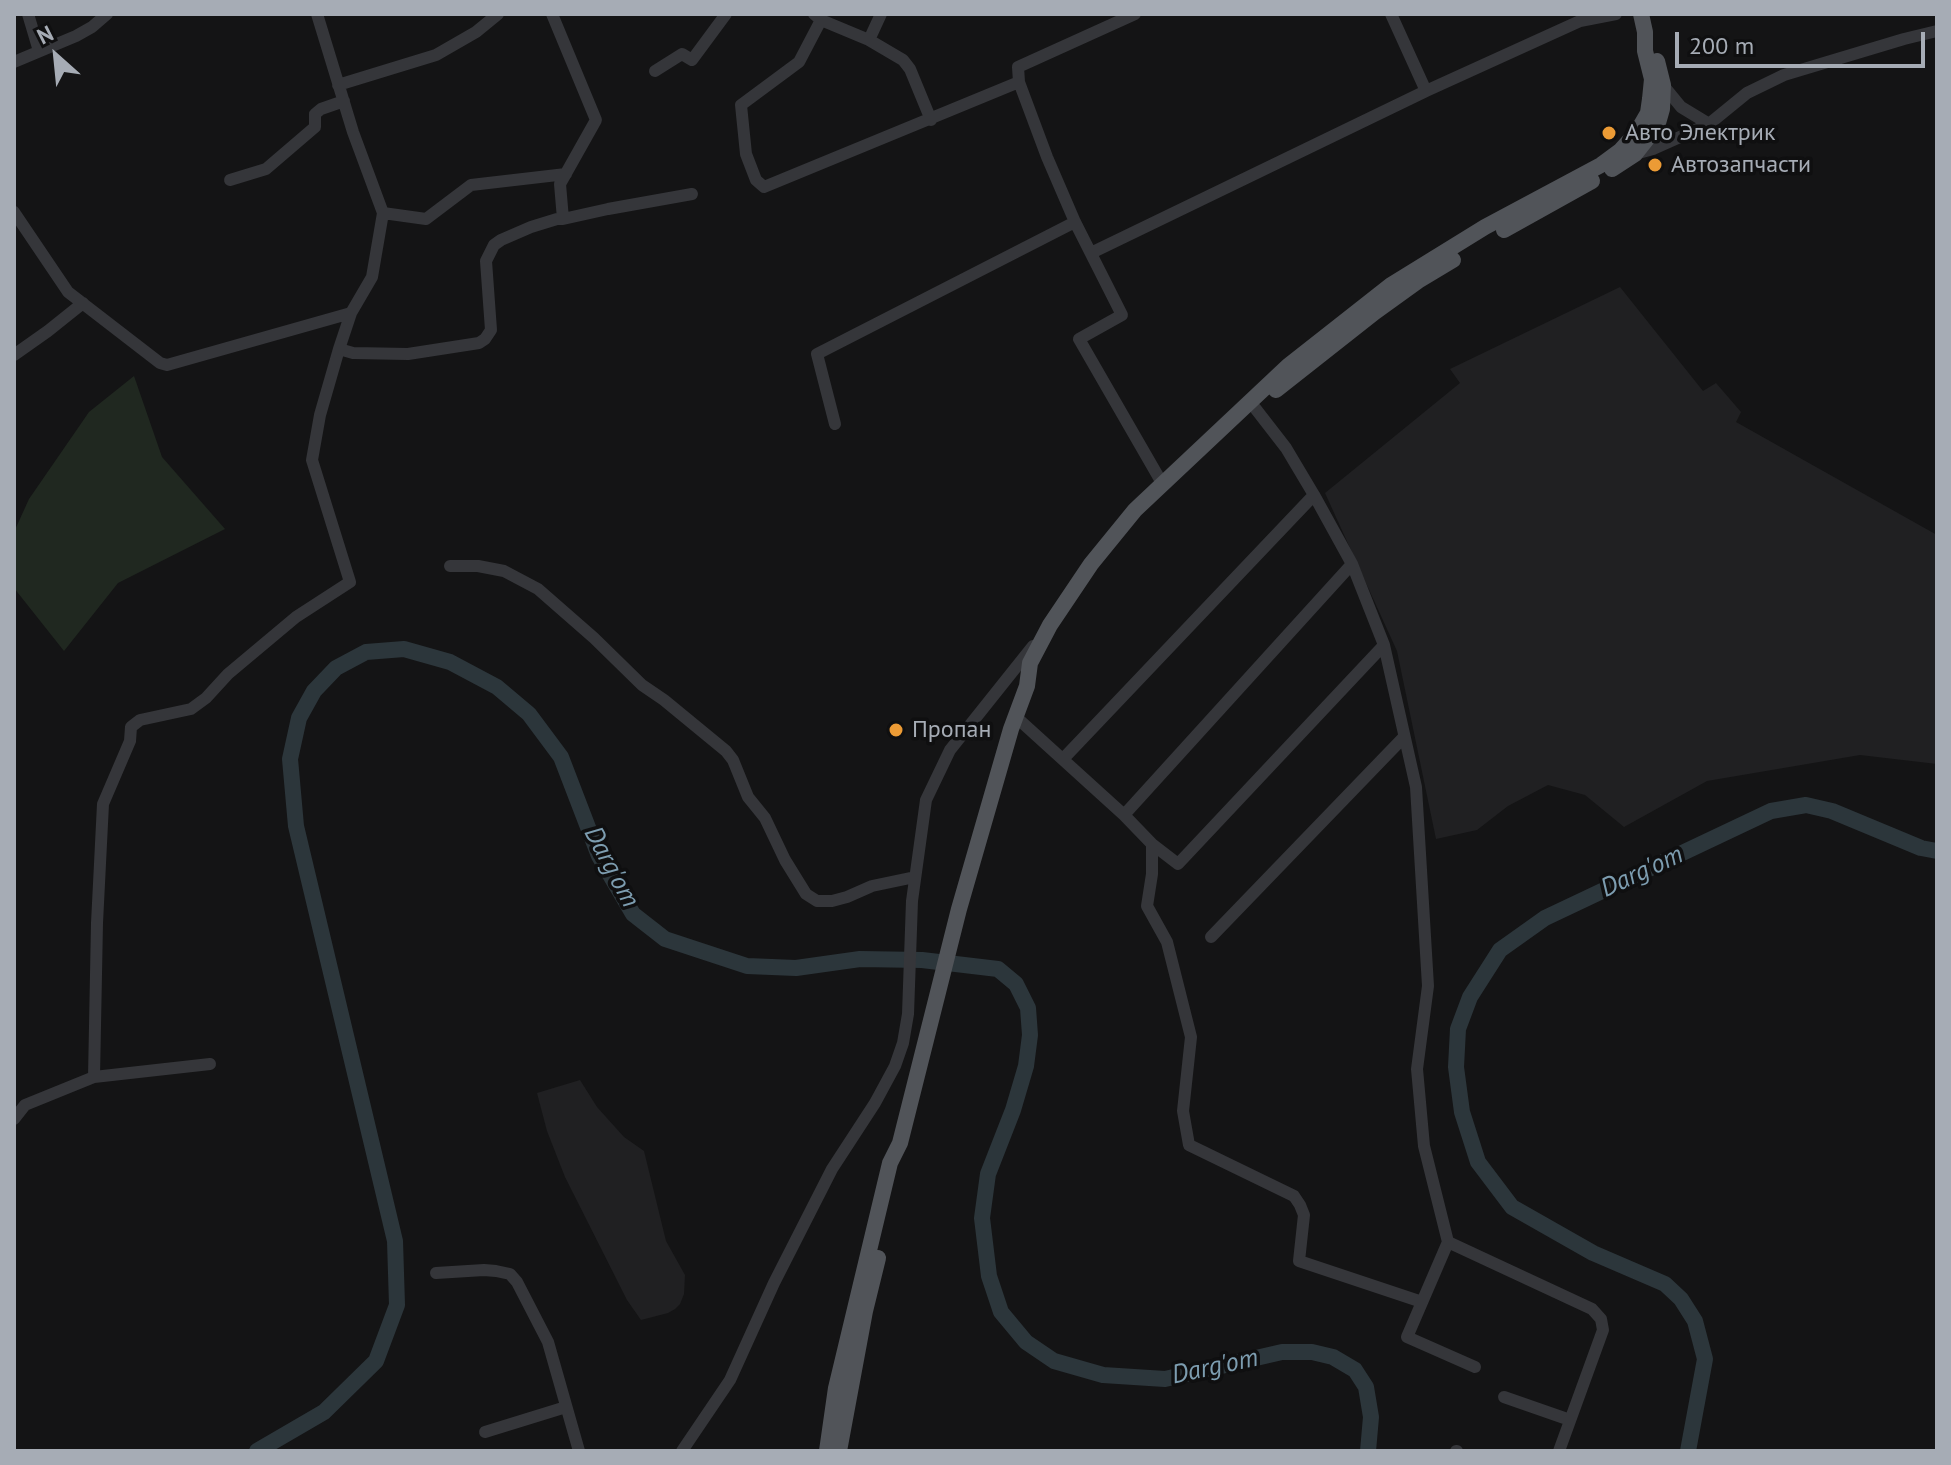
<!DOCTYPE html>
<html>
<head>
<meta charset="utf-8">
<style>
	body { margin:0 }
	#map { position:relative; width:1951px; height:1465px; overflow:hidden; background:#141415; font-family:"PT Sans",sans-serif }
	canvas { display:block }
	.frame { position:absolute; inset:0; border:16px solid #a6acb5; pointer-events:none }
	.north { position:absolute; left:16px; top:16px; width:80px; height:80px; -webkit-text-stroke:6px #0f0f10; paint-order:stroke; rotate:333deg; font-size:22px; font-weight:700; line-height:32px; text-align:center; color:#a6acb5 }
	.north::after { content:''; display:block; margin:auto; width:28px; height:36px; background:#a6acb5; clip-path:polygon(50% 0,100% 100%,50% 72%,0 100%) }
	.scale { position:absolute; left:1675px; top:32px; width:250px; height:36px; box-sizing:border-box; border:4px solid #a6acb5; border-top:0; padding-left:10px; font-size:24px; line-height:28px; white-space:nowrap; color:#a6acb5; -webkit-text-stroke:6px #0f0f10; paint-order:stroke }
</style>
</head>
<body>
<div id="map">
<canvas width="1951" height="1465"></canvas>
<div class="frame"></div>
<div class="north">N</div>
<div class="scale">200 m</div>
</div>
<script>
const c = document.querySelector('canvas').getContext('2d');
c.lineJoin = 'round';
function fillPath(path, color) {
  c.fillStyle = color;
  c.fill(path, 'evenodd');
}
function poly(rows) {
  const path = new Path2D();
  for (const r of rows) {
    path.moveTo(r[0], r[1]);
    for (let i = 2; i < r.length; i += 2) path.lineTo(r[i], r[i + 1]);
  }
  return path;
}
function strokePath(path, color, width, dash) {
  c.strokeStyle = color;
  c.lineWidth = width;
  c.lineCap = dash ? 'butt' : 'round';
  c.setLineDash(dash || []);
  c.stroke(path);
}
function label(font, color, halo, rows, align = 'center') {
  c.font = font + ' "PT Sans",sans-serif';
  c.lineWidth = 7;
  c.setLineDash([]);
  c.textBaseline = 'middle';
  c.strokeStyle = halo;
  c.fillStyle = color;
  for (const [text, x, y, turn = 0] of rows) {
    c.save();
    c.translate(x, y);
    c.rotate((+turn || 0) * Math.PI / 180);
    c.textAlign = isNaN(turn) ? turn : align;
    if (halo) c.strokeText(text, 0, 0);
    c.fillText(text, 0, 0);
    c.restore();
  }
}
const built = poly([
	[1620,287,1703,391,1716,383,1741,412,1736,422,1937,535,1937,764,1860,755,1707,781,1624,827,1585,795,1548,785,1508,806,1477,830,1436,839,1397,651,1325,493,1460,383,1450,369],
	[580,1080,597,1107,624,1137,644,1151,666,1241,685,1275,684,1294,680,1304,675,1309,668,1313,641,1320,627,1300,565,1177,547,1131,537,1093]
]);
const green = poly([
	[134,376,162,457,225,529,118,583,64,651,14,588,14,532,29,499,89,412]
]);
const river = poly([
	[257,1451,324,1412,376,1361,397,1305,395,1241,296,826,290,759,299,718,314,691,336,668,366,652,404,649,450,662,497,687,529,714,561,757,599,856,633,914,665,939,747,966,796,968,860,959,922,960,998,969,1016,984,1028,1008,1030,1035,1026,1066,1013,1110,988,1174,982,1218,989,1276,1001,1312,1026,1342,1054,1361,1103,1375,1165,1379,1282,1352,1312,1352,1333,1357,1355,1370,1366,1387,1371,1417,1368,1451],
	[1688,1451,1705,1359,1695,1321,1681,1299,1665,1284,1593,1253,1512,1207,1478,1162,1462,1112,1456,1067,1458,1029,1470,997,1500,950,1545,918,1771,811,1806,805,1832,811,1921,848,1937,851]
]);
const minor = poly([
	[28,14,39,51],
	[552,14,596,120,560,184,563,219],
	[814,14,821,20,869,40,903,60,910,69,931,120],
	[1135,14,1018,67,1019,82,1047,157,1075,222,1122,315,1079,339,1162,483],
	[1391,14,1426,91],
	[821,20,799,62,741,105,746,154,756,180,764,187,1019,82],
	[869,40,881,14],
	[14,62,76,36,92,27,107,14],
	[655,71,682,54,692,60,726,14],
	[338,85,436,55,476,32,498,14],
	[1709,124,1747,93,1784,75,1904,39,1937,31],
	[1635,154,1653,149,1709,124,1681,107,1663,85],
	[230,180,266,169,315,127,315,114,321,109,344,101],
	[14,212,68,292,160,363,167,365,351,313],
	[383,213,426,219,471,185,566,174],
	[1091,253,1426,91,1580,21,1616,14],
	[339,349,353,353,408,354,479,343,485,339,491,330,486,261,494,245,501,240,531,227,557,219,563,219,608,209,692,194],
	[14,355,48,331,83,303],
	[1255,408,1286,448,1314,495,1352,564,1384,645,1416,787,1428,986,1417,1069,1424,1146,1448,1242,1592,1309,1601,1319,1603,1330,1559,1451],
	[835,424,817,354,1075,222],
	[450,566,478,566,504,571,538,589,594,638,642,685,664,700,726,751,733,760,748,797,765,818,785,860,806,894,817,901,832,901,847,897,872,886,915,877],
	[1016,717,1124,815,1152,844,1152,874,1147,906,1167,942,1191,1037,1183,1111,1189,1145,1294,1196,1300,1205,1304,1215,1299,1261,1422,1302],
	[1063,759,1314,495],
	[1124,815,1352,564],
	[1152,844,1178,864,1384,645],
	[1211,937,1404,737],
	[94,1077,97,923,103,804,130,741,131,727,140,720,191,709,206,698,228,674,296,617,350,582,312,460,320,415,339,349,351,313,372,277,383,213,353,132,317,14],
	[14,1119,25,1105,94,1077,210,1064],
	[1448,1242,1407,1337,1475,1367],
	[436,1273,484,1270,496,1271,510,1274,517,1282,548,1342,579,1451],
	[1504,1397,1570,1420],
	[485,1432,566,1407],
	[682,1451,730,1380,774,1283,832,1169,875,1103,895,1066,903,1043,908,1014,912,901,926,800,950,750,1033,646],
	[1456,1451,1457,1451]
]);
const major = poly([
	[1612,169,1635,154,1650,135,1658,123,1662,109,1663,85,1657,61],
	[1504,230,1592,181],
	[1276,390,1375,312,1418,281,1453,260],
	[827,1451,836,1388,890,1163,900,1143,959,909,1011,729,1027,686,1030,663,1050,625,1091,564,1135,510,1288,366,1391,285,1485,227,1601,165,1620,151,1637,132,1648,113,1650,99,1652,79,1645,51,1645,32,1641,14],
	[839,1451,865,1311,878,1258]
]);
const markers = [
	[1609,133,8,"#ec9b35"],
	[1655,165,8,"#ec9b35"],
	[896,730,8,"#ec9b35"]
];
const poiNames = [
	["Авто Электрик",1625,133],
	["Автозапчасти",1671,165],
	["Пропан",912,730]
];
const waterNames = [
	["Darg'om",611,867,62],
	["Darg'om",1642,872,-25],
	["Darg'om",1215,1367,-12]
];
fillPath(built, '#202022');
fillPath(green, '#202820');
strokePath(river, '#2c363b', 16);
strokePath(minor, '#35363a', 12);
strokePath(major, '#515459', 16);
for (const [x, y, r, color] of markers) {
  const dot = new Path2D();
  dot.arc(x, y, r, 0, 2 * Math.PI);
  c.fillStyle = color;
  c.fill(dot);
  strokePath(dot, '#0f0f10', 3);
}
label('24px', '#a6acb5', '#0f0f10', poiNames, 'left');
label('italic 26px', '#7d9db0', '#0f0f10', waterNames);
</script>
</body>
</html>
